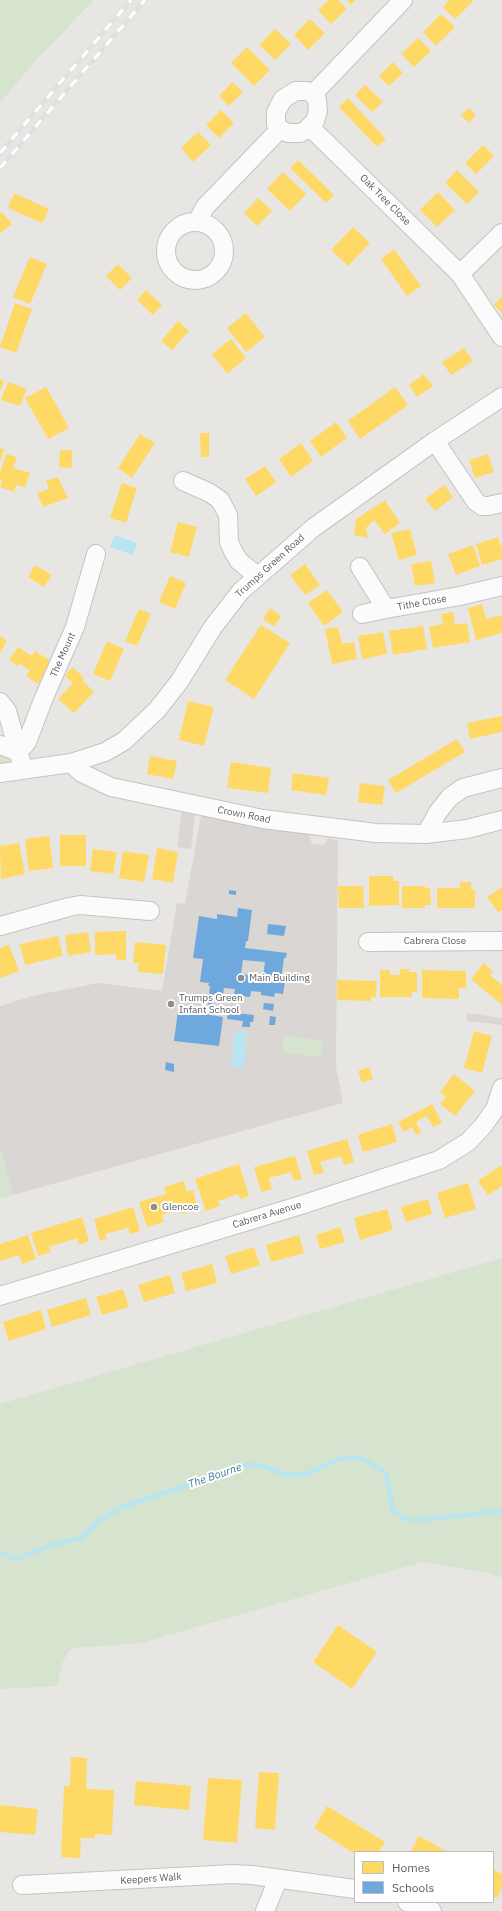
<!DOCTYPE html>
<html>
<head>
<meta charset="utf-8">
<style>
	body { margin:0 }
	#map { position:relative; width:502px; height:1911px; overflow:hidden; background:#e8e6e3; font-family:"IBM Plex Sans",sans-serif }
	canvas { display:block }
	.legend { position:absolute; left:354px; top:1851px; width:140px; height:52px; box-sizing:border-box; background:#fff; border:1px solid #bdbebf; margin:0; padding:5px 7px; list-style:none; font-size:12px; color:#595d60 }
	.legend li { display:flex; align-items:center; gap:8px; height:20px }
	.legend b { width:20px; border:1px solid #bdbebf }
</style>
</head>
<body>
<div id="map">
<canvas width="502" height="1911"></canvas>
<ul class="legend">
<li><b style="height:11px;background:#ffd966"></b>Homes</li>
<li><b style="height:11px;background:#6fa8dc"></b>Schools</li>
</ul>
</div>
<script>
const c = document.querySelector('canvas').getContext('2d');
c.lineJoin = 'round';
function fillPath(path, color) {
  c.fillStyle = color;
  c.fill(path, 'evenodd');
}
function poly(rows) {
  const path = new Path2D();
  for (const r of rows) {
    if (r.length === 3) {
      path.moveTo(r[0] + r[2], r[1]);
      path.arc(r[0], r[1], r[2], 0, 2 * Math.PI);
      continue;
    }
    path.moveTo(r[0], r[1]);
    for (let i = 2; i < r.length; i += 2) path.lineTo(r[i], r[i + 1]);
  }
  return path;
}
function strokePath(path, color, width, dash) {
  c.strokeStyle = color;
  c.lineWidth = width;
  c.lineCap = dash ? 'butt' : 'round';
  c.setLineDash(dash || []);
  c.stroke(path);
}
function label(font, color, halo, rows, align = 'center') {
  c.font = font + ' "IBM Plex Sans",sans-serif';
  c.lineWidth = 4;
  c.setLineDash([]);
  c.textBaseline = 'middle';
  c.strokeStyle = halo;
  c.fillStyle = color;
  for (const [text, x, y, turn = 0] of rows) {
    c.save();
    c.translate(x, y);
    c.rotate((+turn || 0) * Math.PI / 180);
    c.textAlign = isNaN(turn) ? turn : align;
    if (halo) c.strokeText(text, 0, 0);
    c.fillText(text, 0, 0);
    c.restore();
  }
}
const industrial = poly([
	[182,811,195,813,191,849,177,847],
	[467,1013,502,1018,502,1025,467,1021]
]);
const education = poly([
	[201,815,309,834,312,844,324,845,328,838,338,841,336,1067,343,1103,13,1195,0,1147,0,1006,32,996,98,983,162,991,177,903,185,904]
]);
const green = poly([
	[0,0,94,0,37,59,0,103],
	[0,749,12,754,12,762,10,764,0,766],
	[284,1036,323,1040,321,1057,282,1052],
	[0,1147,13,1195,0,1198],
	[502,1258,502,1578,488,1573,422,1562,141,1643,74,1648,68,1652,62,1664,57,1686,0,1689,0,1404]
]);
const water = poly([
	[115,535,137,543,133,555,110,547],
	[235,1030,247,1032,244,1068,231,1067]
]);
const homes = poly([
	[329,0,338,0,347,9,331,24,318,10],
	[347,0,356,0,351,5],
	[449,0,472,0,473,1,455,19,443,7],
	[441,14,455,27,436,46,423,32],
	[310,19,325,33,308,50,294,35],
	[275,29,291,44,275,60,259,45],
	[418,38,431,51,414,67,401,54],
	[247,47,270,70,254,86,231,63],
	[393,62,403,73,389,86,379,76],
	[232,82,243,92,229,106,219,96],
	[365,85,383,102,372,112,355,95],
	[348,98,386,139,377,147,339,107],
	[469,108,476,115,469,123,461,115],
	[221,110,234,123,219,138,206,125],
	[198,132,211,145,193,162,181,148],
	[483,145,494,156,476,174,465,163],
	[298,160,334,195,326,203,290,168],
	[457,170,479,192,467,204,445,183],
	[283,172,306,194,290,211,267,189],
	[438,192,455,210,437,227,420,210],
	[14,193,49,209,42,223,8,208],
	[258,198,272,211,257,226,244,213],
	[2,212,12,224,0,233,0,214],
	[353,227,370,243,348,266,331,250],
	[394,249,421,286,407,296,381,259],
	[30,257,47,264,30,304,13,297],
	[118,264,132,278,120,290,106,276],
	[146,290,162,305,153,315,137,300],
	[502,296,502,313,494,305],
	[15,303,32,309,16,353,0,347],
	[246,313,265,337,246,352,227,328],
	[178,321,189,331,172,350,161,341],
	[231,339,246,358,227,374,212,354],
	[464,348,473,361,451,375,442,362],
	[424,374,433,386,417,397,409,385],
	[0,379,4,381,0,392],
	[8,382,27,389,20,406,1,400],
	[46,387,69,428,48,439,25,398],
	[395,387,408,405,360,439,348,421],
	[336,422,347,438,321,457,310,441],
	[200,433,209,433,209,457,201,457],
	[140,434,155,443,132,478,118,468],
	[301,443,313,461,291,477,279,459],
	[0,448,4,449,0,462],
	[60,450,72,450,72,468,59,467],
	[6,454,17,457,13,468,30,473,25,487,16,485,14,492,0,487,2,480,0,479,0,473],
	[488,454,494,472,475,478,469,460],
	[265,466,276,482,256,496,245,479],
	[58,477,68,498,43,507,37,493,49,489,46,481],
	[122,483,137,488,126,523,110,518],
	[444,485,453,497,435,511,425,499],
	[385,500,400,523,385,534,374,520,366,528,368,538,354,535,356,519],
	[178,522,197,527,189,557,170,552],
	[410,529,417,555,399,560,391,533],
	[498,537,502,549,502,559,482,565,476,544],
	[473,545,480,566,456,575,448,554],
	[431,561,435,583,415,586,411,564],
	[305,564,320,585,305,595,290,575],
	[35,565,52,575,44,587,28,577],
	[170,576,186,583,175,609,159,602],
	[327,590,343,612,324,626,308,603],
	[482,604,486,619,502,615,502,633,476,640,468,608],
	[270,608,281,616,274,627,263,619],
	[139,609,151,614,137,646,125,641],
	[453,612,455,625,467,623,470,642,433,648,429,627,443,624,441,614],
	[261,625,290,643,254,699,225,680],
	[423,626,427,649,393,655,389,631],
	[338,627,342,644,354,642,357,659,332,664,325,629],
	[383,632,387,654,362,659,358,636],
	[0,636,7,641,0,653],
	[107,641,124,649,110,681,93,674],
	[18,647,32,656,35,651,52,662,38,684,26,676,30,670,20,664,18,666,9,660],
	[73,667,84,678,82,680,94,692,74,713,58,699,73,683,65,676],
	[188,701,214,707,204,746,179,740],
	[502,716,502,732,470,739,467,723],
	[457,739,465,752,396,793,388,780],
	[150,756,177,761,173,779,147,774],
	[231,762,271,768,268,793,227,788],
	[293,773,329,778,326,795,291,790],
	[360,783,385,786,382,805,358,802],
	[60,835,86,835,86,866,60,866],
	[49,836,53,868,29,871,25,839],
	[19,843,25,874,1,879,0,846],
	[157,848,178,852,173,883,152,879],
	[93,849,117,852,113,874,90,871],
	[123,851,149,855,144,882,119,878],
	[369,876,393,876,393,881,399,881,399,905,369,906],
	[460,882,471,882,471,890,475,890,475,908,437,908,437,888,460,888],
	[338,886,363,886,364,908,339,908],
	[402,886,425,886,425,888,430,888,431,905,425,905,425,908,402,908],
	[502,887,502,910,498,912,487,897],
	[126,931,126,960,116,960,116,954,95,955,95,932],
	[88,932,91,952,68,956,65,935],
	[58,936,63,956,25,965,20,944],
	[135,942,166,945,163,974,138,972,139,963,133,963],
	[9,945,19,971,0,978,0,948],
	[484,963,493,971,490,975,502,985,502,1005,471,979],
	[400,969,410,969,409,972,417,972,417,992,412,992,412,997,380,997,380,970,390,970,390,975,400,975],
	[422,970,466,971,466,988,459,988,459,999,422,998],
	[337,980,377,981,376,997,371,997,371,1001,337,1000],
	[474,1031,492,1036,482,1073,464,1068],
	[369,1067,373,1079,362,1083,358,1071],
	[454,1074,475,1091,455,1116,440,1104,446,1097,440,1092],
	[432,1104,442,1123,433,1127,427,1116,416,1122,421,1132,416,1135,412,1127,404,1132,398,1122],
	[392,1124,397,1142,363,1152,358,1135],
	[347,1139,354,1162,344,1165,341,1156,320,1162,324,1172,314,1175,307,1151],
	[295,1156,302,1179,294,1181,291,1172,269,1178,272,1189,261,1192,254,1167],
	[239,1164,249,1196,240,1199,238,1194,218,1201,220,1206,206,1211,195,1179],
	[502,1165,502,1186,488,1195,478,1181],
	[184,1181,187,1192,193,1190,198,1209,182,1214,180,1209,162,1215,164,1222,147,1227,139,1202,166,1194,164,1187],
	[468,1183,476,1209,445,1218,437,1193],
	[428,1199,432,1214,406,1222,401,1207],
	[133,1207,140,1231,130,1234,128,1228,105,1234,107,1239,100,1241,94,1219],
	[387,1209,393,1230,360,1240,354,1218],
	[82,1217,89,1241,79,1245,77,1238,49,1247,51,1252,38,1256,31,1233],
	[340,1227,345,1242,320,1249,316,1235],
	[28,1235,36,1259,22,1264,19,1255,0,1261,0,1244],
	[299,1235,304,1253,271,1262,266,1245],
	[254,1247,260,1265,231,1274,225,1256],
	[212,1264,217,1283,186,1291,181,1273],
	[170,1275,175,1293,144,1302,138,1285],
	[123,1289,129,1307,102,1315,96,1297],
	[86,1298,91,1315,52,1327,47,1310],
	[41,1310,46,1329,9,1341,3,1322],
	[338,1625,377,1652,352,1689,313,1662],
	[71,1757,87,1758,86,1789,114,1790,112,1835,95,1834,95,1838,81,1838,80,1858,61,1857,64,1786,70,1786],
	[259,1772,279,1773,275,1830,255,1828],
	[208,1778,242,1780,237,1843,203,1840],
	[136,1781,191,1786,189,1810,134,1805],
	[0,1805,38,1809,35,1835,0,1832],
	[327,1806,385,1842,379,1852,355,1852,355,1854,314,1828],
	[419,1836,448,1852,410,1852],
	[493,1869,502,1874,502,1888,497,1898,493,1896]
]);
const schools = poly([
	[229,890,236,891,236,895,229,894],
	[238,908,252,910,248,941,246,941,245,948,287,953,286,958,284,958,281,980,285,981,283,994,275,993,274,997,261,995,261,992,251,991,250,997,234,995,235,989,224,988,223,995,214,994,211,1015,223,1017,219,1046,174,1041,178,1011,207,1015,210,986,208,986,209,983,200,982,203,959,193,958,199,916,217,919,217,914,237,917],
	[243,960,265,962,263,977,241,974],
	[268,924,286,926,284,936,267,934],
	[181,996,189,997,188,1002,180,1001],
	[264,1003,274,1004,273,1011,263,1009],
	[228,1012,254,1015,253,1022,250,1022,250,1027,242,1027,243,1021,227,1019],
	[270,1016,276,1017,275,1025,269,1025],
	[166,1062,174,1064,174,1072,165,1070]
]);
const stream = poly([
	[0,1552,16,1559,51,1545,80,1538,99,1521,122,1507,248,1465,259,1465,285,1474,297,1475,310,1473,333,1461,349,1457,357,1458,365,1460,386,1473,393,1511,407,1520,422,1520,502,1511]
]);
const minor = poly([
	[296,91,307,91,313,94,317,100,318,111,315,121,306,130,300,133,288,133,280,129,276,124,276,112,283,99,296,91],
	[313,94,403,0],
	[310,127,460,274],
	[197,222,205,207,280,129],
	[195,251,29],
	[502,233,460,274,502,337],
	[435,441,476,502,482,506,488,506,502,503],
	[183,481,210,493,220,500,228,515,229,542,233,551,239,561,257,576],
	[360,567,386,609,460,596,502,586],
	[362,614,386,609],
	[0,702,7,711,21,761],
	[0,745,14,750,23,747,27,742,43,700,75,627,96,554],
	[71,763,82,773,111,787,263,819,376,833,426,834,467,829,502,820],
	[0,773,71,763,105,752,124,741,157,710,179,682,213,627,241,591,313,528,435,441,502,397],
	[426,834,438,812,450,797,463,788,502,778],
	[0,926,69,907,80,905,150,911],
	[368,942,502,941],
	[0,1296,298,1206,439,1160,468,1142,483,1126,495,1109,502,1088],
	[22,1885,233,1874,252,1875,355,1889],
	[407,1902,432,1911],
	[265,1911,278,1879]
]);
const rail = poly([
	[0,153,131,0],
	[0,168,145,0]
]);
const markers = [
	[241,978,4,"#8b8d8e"],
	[171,1004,4,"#8b8d8e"],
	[154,1207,4,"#8b8d8e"]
];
const streetNames = [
	["Oak Tree Close",385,200,45],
	["Trumps Green Road",270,566,-42],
	["Tithe Close",422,603,-10],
	["The Mount",63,655,-66],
	["Crown Road",244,815,11],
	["Cabrera Close",435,941],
	["Cabrera Avenue",267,1215,-17],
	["Keepers Walk",151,1879,-4]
];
const poiNames = [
	["Main Building",249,978],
	["Trumps Green",179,998],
	["Infant School",179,1010],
	["Glencoe",162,1207]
];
const waterNames = [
	["The Bourne",215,1476,-19]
];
fillPath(industrial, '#d9d6d4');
fillPath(education, '#dad6d3');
fillPath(green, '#d5e3cf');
fillPath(water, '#b9e5f0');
fillPath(homes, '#ffd966');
fillPath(schools, '#6fa8dc');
strokePath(stream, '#b9e5f0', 4.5);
strokePath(minor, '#c4c3c4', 20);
strokePath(minor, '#fcfbfb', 18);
strokePath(rail, '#e0e0e0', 4.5);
strokePath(rail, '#fff', 3, [9]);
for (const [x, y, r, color] of markers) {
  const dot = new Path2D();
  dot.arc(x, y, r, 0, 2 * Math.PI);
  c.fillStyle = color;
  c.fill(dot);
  strokePath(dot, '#fff', 1.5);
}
label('10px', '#595d60', '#fff', streetNames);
label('10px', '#595d60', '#fff', poiNames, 'left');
label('italic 11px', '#3f7b95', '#fff', waterNames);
</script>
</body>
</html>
